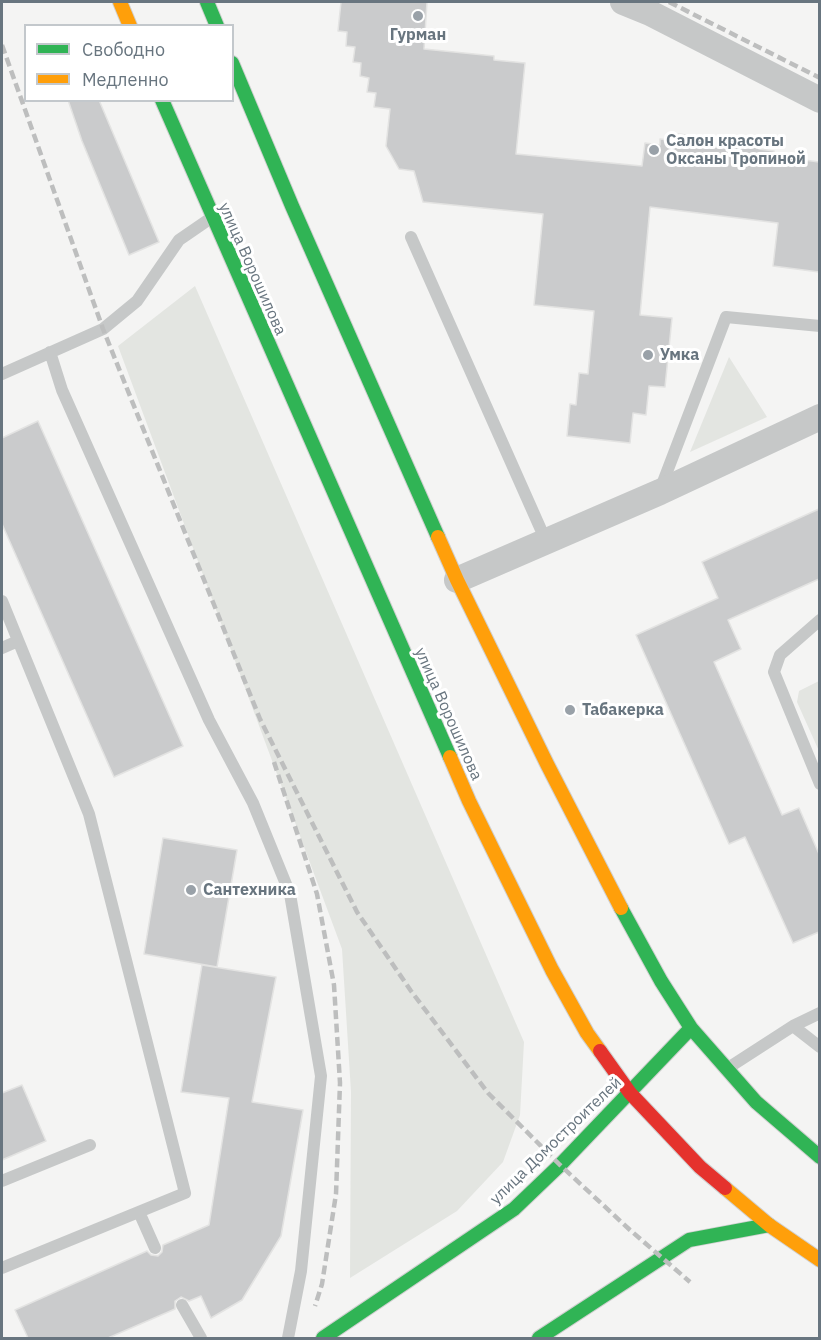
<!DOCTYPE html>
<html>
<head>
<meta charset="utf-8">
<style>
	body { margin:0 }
	#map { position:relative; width:821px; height:1340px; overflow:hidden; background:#f4f4f3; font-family:"IBM Plex Sans",sans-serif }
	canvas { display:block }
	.frame { position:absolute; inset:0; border:3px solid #68757f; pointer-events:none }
	.legend { position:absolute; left:24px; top:24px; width:210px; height:78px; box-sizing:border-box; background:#fff; border:2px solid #c3c8cc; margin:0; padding:8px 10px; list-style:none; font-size:18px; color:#68757f }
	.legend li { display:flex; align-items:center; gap:12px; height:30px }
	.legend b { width:30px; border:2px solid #c3c8cc }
</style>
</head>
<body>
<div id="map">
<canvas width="821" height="1340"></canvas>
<div class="frame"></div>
<ul class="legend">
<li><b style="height:8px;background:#30b455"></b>Свободно</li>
<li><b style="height:8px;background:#ff9f0a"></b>Медленно</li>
</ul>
</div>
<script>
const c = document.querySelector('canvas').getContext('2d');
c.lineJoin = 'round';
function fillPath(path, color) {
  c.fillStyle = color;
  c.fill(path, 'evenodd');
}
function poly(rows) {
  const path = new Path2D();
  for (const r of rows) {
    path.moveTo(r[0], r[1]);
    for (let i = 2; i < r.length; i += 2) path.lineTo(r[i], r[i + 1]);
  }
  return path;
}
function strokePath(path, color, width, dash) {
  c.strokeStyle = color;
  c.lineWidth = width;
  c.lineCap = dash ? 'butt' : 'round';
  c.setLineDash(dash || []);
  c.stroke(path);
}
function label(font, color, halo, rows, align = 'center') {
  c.font = font + ' "IBM Plex Sans",sans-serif';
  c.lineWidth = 6;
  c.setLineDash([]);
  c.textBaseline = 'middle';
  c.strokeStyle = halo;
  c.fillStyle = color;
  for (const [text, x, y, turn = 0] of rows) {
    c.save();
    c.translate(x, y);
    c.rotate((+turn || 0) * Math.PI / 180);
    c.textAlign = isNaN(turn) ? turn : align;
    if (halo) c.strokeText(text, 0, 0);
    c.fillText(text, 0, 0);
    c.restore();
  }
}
const green = poly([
	[195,286,524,1042,520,1115,503,1162,457,1211,350,1278,351,1092,342,949,118,346],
	[729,357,767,417,690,452],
	[819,681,819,751,797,702,799,691]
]);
const building = poly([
	[341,2,427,2,424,49,494,56,494,60,525,63,516,154,642,166,645,143,660,145,660,139,678,141,678,134,759,144,759,149,774,151,774,156,819,162,819,272,773,266,778,223,650,207,640,315,672,318,665,387,649,386,646,415,633,413,630,443,567,436,570,404,576,405,579,373,588,374,594,311,534,305,543,214,423,202,414,171,399,169,386,146,390,109,374,107,376,93,367,92,369,78,360,76,361,63,353,62,355,47,346,46,347,32,338,31,341,2],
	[68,100,99,100,159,242,129,255,82,141,68,100],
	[38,421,183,746,114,777,2,524,2,438,38,421],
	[819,509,819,579,728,620,741,649,714,662,782,815,799,808,819,854,819,932,793,943,745,837,729,844,636,635,718,598,702,562,819,509],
	[163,838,237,850,217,967,144,954,163,838],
	[202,965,276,977,252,1102,303,1110,281,1236,242,1300,211,1318,201,1296,189,1301,181,1297,175,1301,175,1309,108,1338,28,1338,15,1310,147,1251,151,1255,158,1256,162,1252,163,1245,209,1225,229,1098,181,1092,202,965],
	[22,1085,46,1141,2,1160,2,1093,22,1085]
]);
const lane = poly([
	[411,237,546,541],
	[50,352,62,390,209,720,253,803,290,894,321,1076,301,1271,288,1338],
	[2,374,103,329,137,301,179,240,211,218],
	[660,490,726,317,820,326],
	[2,601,89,814,185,1193,2,1268],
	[820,620,780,655,774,672,820,784],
	[2,648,18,641],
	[793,1026,820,1047],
	[728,1068,793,1026,820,1013],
	[2,1181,90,1145],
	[139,1212,155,1248],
	[182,1305,201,1338]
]);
const street = poly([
	[623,2,650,13,820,100],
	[457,580,660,492,820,417]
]);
const fast = poly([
	[207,2,217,26],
	[232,63,292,206,438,537],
	[162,100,450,757],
	[621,908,661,981,691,1028,756,1102,820,1157],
	[323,1338,514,1209,560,1165,691,1028],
	[539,1338,689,1240,769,1225]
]);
const slow = poly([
	[120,2,130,26],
	[438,537,457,580,547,764,621,908],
	[450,757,469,801,552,970,587,1033,600,1051],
	[725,1188,769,1225,820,1260]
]);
const jam = poly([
	[600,1051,630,1093,700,1167,725,1188]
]);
const rail = poly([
	[669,2,820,78],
	[2,45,103,329,260,719,357,912,411,991,488,1093,560,1165,630,1230,690,1282],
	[274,762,317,894,334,985,340,1083,336,1194,322,1284,315,1306]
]);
const markers = [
	[418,16,6,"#99a1a8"],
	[654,150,6,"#99a1a8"],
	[648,355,6,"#99a1a8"],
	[570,710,6,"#99a1a8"],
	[191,890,6,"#99a1a8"]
];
const poiNames = [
	["Гурман",418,35,"center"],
	["Салон красоты",666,141],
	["Оксаны Тропиной",666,159],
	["Умка",660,355],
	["Табакерка",582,710],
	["Сантехника",203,890]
];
const streetNames = [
	["улица Ворошилова",252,269,66],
	["улица Ворошилова",448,714,66],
	["улица Домостроителей",556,1141,-44]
];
fillPath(green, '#e3e5e1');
fillPath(building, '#cacbcc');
strokePath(building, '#e3e3e2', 1.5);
strokePath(fast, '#d0d0d0', 16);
strokePath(slow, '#d0d0d0', 16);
strokePath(jam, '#d0d0d0', 16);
strokePath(lane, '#c6c8c8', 12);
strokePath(street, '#c6c8c8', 26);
strokePath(fast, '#30b455', 14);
strokePath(slow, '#ff9f0a', 14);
strokePath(jam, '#e5322d', 14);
strokePath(rail, '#bdbebe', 4.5, [9, 4.5]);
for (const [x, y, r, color] of markers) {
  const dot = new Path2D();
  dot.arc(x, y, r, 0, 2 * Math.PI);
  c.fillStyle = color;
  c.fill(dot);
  strokePath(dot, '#fff', 2);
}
label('bold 16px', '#68757f', '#fff', poiNames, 'left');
label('16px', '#68757f', '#fff', streetNames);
</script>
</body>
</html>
